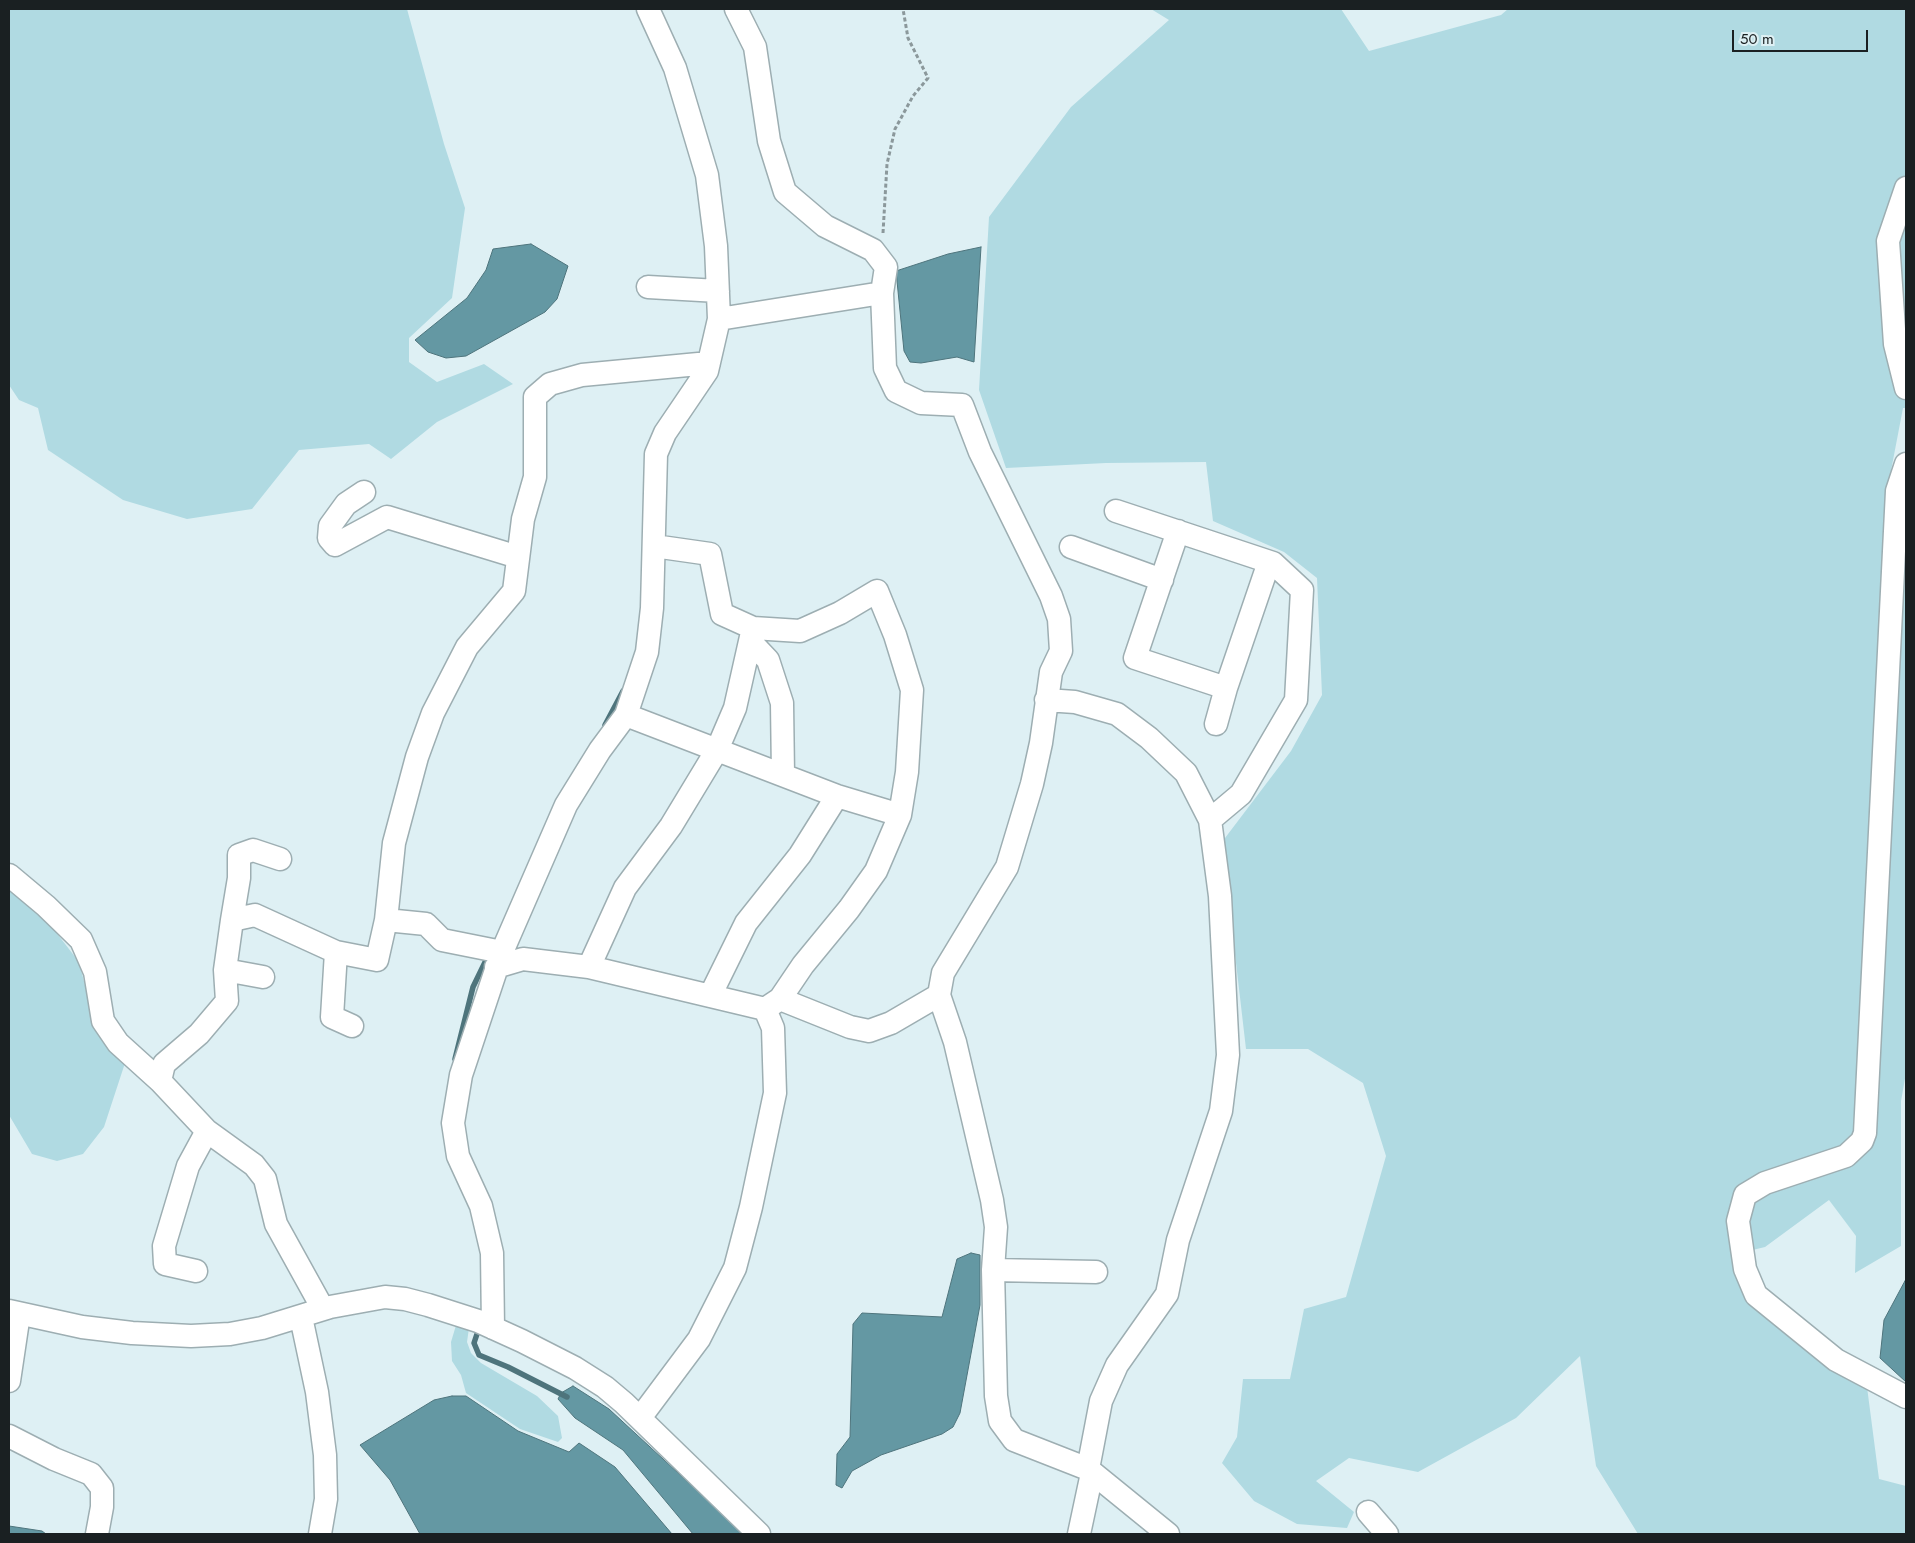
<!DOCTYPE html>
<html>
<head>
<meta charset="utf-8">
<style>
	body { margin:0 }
	#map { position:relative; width:1915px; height:1543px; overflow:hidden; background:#def0f4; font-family:Jost,sans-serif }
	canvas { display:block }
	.frame { position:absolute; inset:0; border:10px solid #1a2022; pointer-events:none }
	.scale { position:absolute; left:1732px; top:30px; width:136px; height:22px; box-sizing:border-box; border:2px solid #1a2022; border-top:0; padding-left:6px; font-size:15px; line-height:18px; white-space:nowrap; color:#1a2022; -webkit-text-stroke:4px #def0f4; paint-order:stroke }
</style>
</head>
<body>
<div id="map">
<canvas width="1915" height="1543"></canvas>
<div class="frame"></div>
<div class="scale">50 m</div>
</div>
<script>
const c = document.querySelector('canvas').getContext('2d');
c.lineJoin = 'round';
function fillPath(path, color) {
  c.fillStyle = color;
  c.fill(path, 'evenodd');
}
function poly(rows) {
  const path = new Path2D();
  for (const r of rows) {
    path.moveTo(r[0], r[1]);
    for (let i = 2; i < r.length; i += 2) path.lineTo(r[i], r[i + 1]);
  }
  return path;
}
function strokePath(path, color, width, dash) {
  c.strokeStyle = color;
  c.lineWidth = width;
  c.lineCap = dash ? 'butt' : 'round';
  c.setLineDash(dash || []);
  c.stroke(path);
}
const green = poly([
	[9,9,407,9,444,144,465,208,452,298,409,338,409,362,437,382,484,364,513,384,437,422,391,459,369,444,299,450,252,509,187,519,123,500,48,450,38,408,19,400,9,385],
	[1151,9,1341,9,1369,51,1501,15,1508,9,1906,9,1906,408,1903,408,1885,502,1906,575,1906,1073,1901,1101,1901,1246,1855,1273,1856,1236,1829,1200,1765,1247,1736,1254,1747,1300,1867,1387,1879,1479,1906,1486,1906,1534,1638,1534,1596,1466,1580,1356,1516,1418,1418,1472,1349,1458,1316,1481,1354,1512,1347,1528,1297,1524,1254,1501,1222,1463,1237,1437,1243,1379,1290,1379,1304,1309,1346,1297,1386,1156,1363,1083,1308,1049,1246,1049,1222,842,1291,751,1322,695,1317,578,1284,552,1213,521,1206,462,1106,463,1006,468,979,390,989,217,1071,107,1169,20],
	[9,888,45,918,79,962,97,1032,125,1063,104,1127,83,1154,57,1161,32,1154,9,1115],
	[457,1322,469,1328,467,1342,471,1353,481,1363,537,1396,558,1416,562,1438,558,1442,520,1429,466,1393,461,1375,452,1361,451,1342]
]);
const water = poly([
	[531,244,568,266,557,299,545,312,466,356,446,358,428,352,415,340,467,298,486,270,493,249,531,244],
	[981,247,974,362,957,357,921,363,910,362,904,351,896,271,948,254,981,247],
	[971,1253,980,1255,980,1305,960,1413,953,1427,942,1434,881,1455,852,1471,842,1488,836,1485,837,1454,850,1437,853,1324,862,1313,942,1317,957,1259,971,1253],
	[1906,1279,1906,1382,1880,1358,1884,1320,1906,1279],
	[573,1386,609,1409,744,1534,693,1534,623,1450,575,1418,558,1399,561,1393,573,1386],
	[452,1396,466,1396,518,1431,569,1452,579,1443,615,1467,672,1534,420,1534,390,1480,360,1445,434,1400,452,1396],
	[9,1526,42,1531,46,1534,9,1534,9,1526]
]);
const stream = poly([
	[605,725,623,691],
	[455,1059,473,987,489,954],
	[479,1328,474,1343,479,1355,508,1367,567,1397]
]);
const path = poly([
	[883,233,887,164,895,129,913,96,928,78,908,38,903,9]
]);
const minor = poly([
	[736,9,755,47,769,141,785,192,825,226,873,250,886,267,882,293],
	[1906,188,1888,241,1895,344,1906,388],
	[648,287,718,291],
	[719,319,882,293,885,368,896,391,921,403,962,405,980,452,1051,596,1059,619,1061,651,1051,672,1041,743,1032,784,1007,867,943,973,939,995,955,1042,992,1200,996,1227,993,1270,996,1396,1000,1421,1014,1440,1088,1469,1168,1534],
	[1906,464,1897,491,1865,1133,1862,1141,1846,1156,1765,1183,1745,1195,1738,1221,1745,1269,1756,1295,1836,1360,1906,1397],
	[364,492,346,504,330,526,329,538,335,545,387,517,518,557],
	[1116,511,1273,563,1302,590,1296,700,1241,794,1210,820],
	[1178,531,1135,658,1226,688,1269,562],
	[654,546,710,554,722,614,753,628,800,631,840,613,877,591,895,635,912,690,907,772,900,815,876,871,849,909,803,965,780,999,765,1009],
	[1071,547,1162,580],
	[750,641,768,660,782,703,783,775],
	[1046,700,1075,702,1117,714,1149,738,1186,773,1210,820,1220,896,1228,1055,1221,1111,1178,1240,1167,1294,1117,1365,1101,1401,1088,1469],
	[626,715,837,796,900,815],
	[1216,724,1226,688],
	[9,875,46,906,81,940,95,972,103,1021,118,1043,160,1081],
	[232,920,239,878,239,855,253,850,280,859],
	[386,920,394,843,417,757,433,713,467,647,514,591,523,519,535,477,535,397,550,384,582,375,709,363],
	[336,952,332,1017,352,1026],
	[496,967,523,959,589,967,765,1009,773,1028,775,1093,751,1207,735,1268,699,1339,640,1418],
	[589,967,625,888,671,826,717,750,735,708,753,628],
	[225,970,263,977],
	[711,994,746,923,800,855,837,796],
	[780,999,850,1027,869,1031,891,1023,939,995],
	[993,1270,1096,1272],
	[196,1271,165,1264,164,1246,188,1166,207,1131],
	[323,1309,276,1224,265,1179,254,1165,207,1131,160,1081,164,1064,199,1034,227,1001,225,970,232,920,255,915,336,952,377,960,386,920,426,924,442,940,502,952],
	[9,1311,82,1327,132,1333,191,1336,230,1334,262,1328,330,1307,385,1297,405,1299,428,1305,478,1321,522,1341,575,1368,605,1387,624,1403,759,1534],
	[301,1317,317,1392,325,1455,326,1499,320,1534],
	[493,1328,492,1253,481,1206,458,1156,453,1123,461,1075,502,952,566,805,600,750,626,715,647,652,652,608,656,454,665,433,707,371,719,319,716,246,707,175,675,68,648,9],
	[9,1381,19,1314],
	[9,1436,54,1459,91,1474,102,1488,102,1507,97,1534],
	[1368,1512,1387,1534],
	[1079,1534,1092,1473]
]);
fillPath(green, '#b0dae2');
fillPath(water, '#6498a3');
strokePath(water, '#4e747c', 1);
strokePath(stream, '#4e747c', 5.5);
strokePath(minor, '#9daeb2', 25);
strokePath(path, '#8b989b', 3, [4, 2.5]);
strokePath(minor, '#fff', 22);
</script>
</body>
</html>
